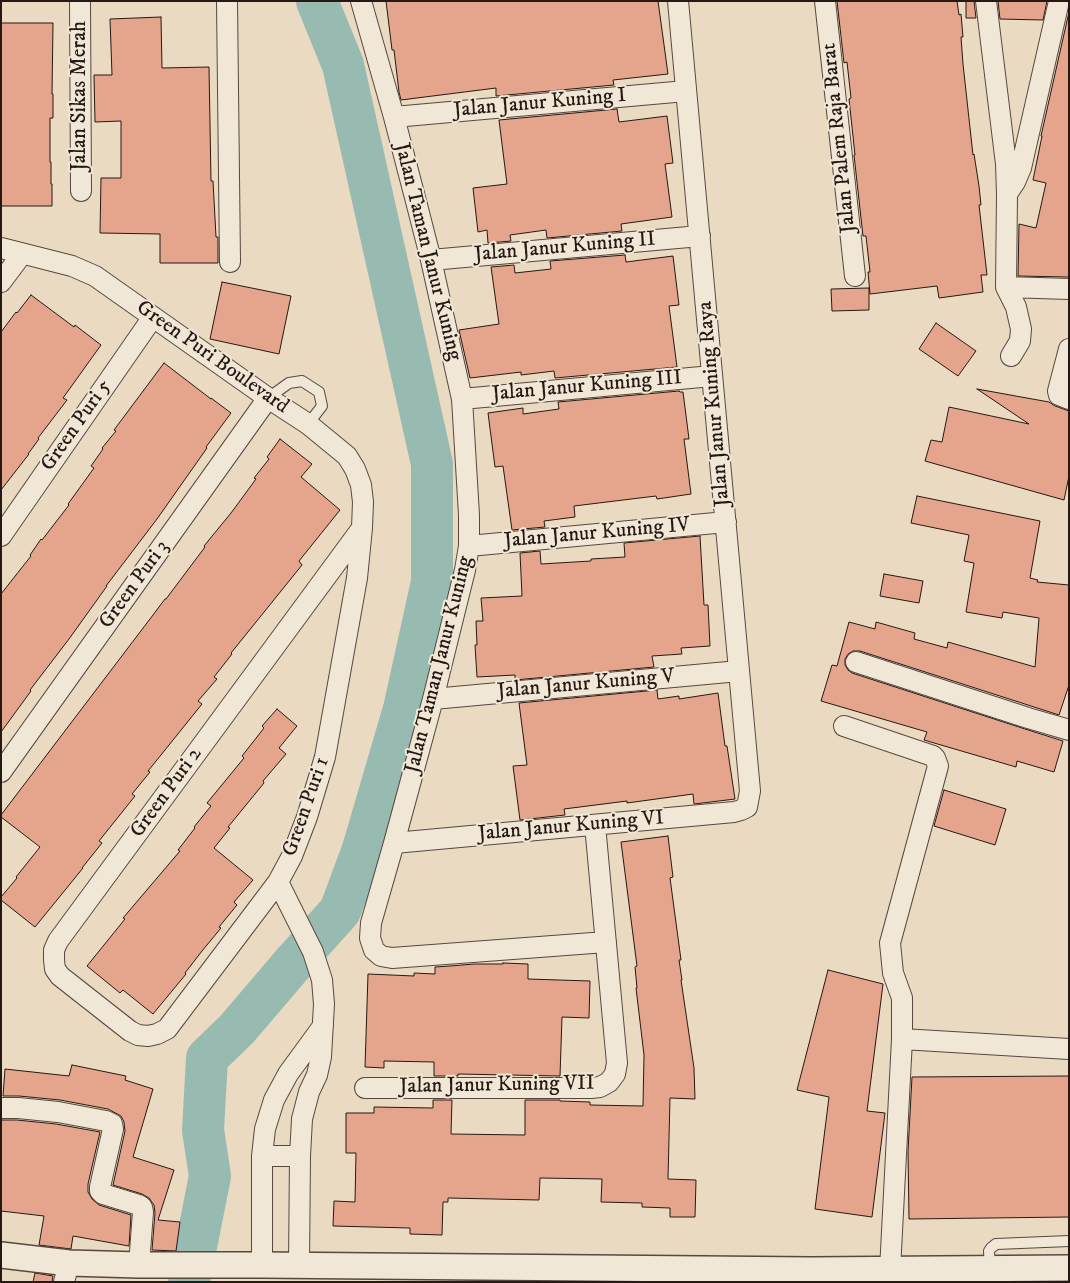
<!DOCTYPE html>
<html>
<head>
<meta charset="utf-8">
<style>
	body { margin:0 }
	#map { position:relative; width:1070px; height:1283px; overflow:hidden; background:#eadac2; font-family:"IM FELL DW Pica",serif }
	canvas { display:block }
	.frame { position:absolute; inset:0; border:2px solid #261813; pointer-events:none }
</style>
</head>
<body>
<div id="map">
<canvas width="1070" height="1283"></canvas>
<div class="frame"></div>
</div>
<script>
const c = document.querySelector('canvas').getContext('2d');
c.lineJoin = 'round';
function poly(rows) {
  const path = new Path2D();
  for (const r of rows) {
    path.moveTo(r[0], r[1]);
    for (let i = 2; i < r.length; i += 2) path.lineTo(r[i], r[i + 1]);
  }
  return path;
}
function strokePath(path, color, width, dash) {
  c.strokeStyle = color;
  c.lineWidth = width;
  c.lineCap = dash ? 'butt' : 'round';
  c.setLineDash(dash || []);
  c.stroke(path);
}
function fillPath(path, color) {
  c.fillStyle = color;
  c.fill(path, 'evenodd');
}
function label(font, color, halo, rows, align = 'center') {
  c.font = font + ' "IM FELL DW Pica",serif';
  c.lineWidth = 4;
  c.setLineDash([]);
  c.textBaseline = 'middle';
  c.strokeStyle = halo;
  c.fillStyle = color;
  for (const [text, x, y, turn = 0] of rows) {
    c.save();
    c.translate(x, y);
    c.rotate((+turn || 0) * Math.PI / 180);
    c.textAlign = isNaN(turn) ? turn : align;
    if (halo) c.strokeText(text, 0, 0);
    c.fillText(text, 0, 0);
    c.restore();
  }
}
const river = poly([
	[189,1282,210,1176,203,1130,207,1058,237,1029,295,961,340,911,363,849,404,709,432,582,432,464,343,65,317,1]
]);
const building = poly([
	[386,1,658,1,668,74,613,80,614,85,496,96,496,88,401,100,399,92,394,50,392,50,386,1],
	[837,1,957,1,959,15,961,14,963,37,961,37,963,64,973,155,974,154,979,186,981,205,979,205,987,275,981,275,983,292,939,298,937,286,870,294,868,272,870,272,866,236,863,236,854,155,855,155,849,99,851,98,847,62,844,63,837,1],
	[966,1,974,1,976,18,966,18,966,1],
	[998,1,1047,1,1043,20,1000,19,998,1],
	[1069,12,1069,277,1018,276,1019,224,1036,228,1046,183,1033,180,1042,136,1041,136,1069,12],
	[161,17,162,68,209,67,211,181,213,181,216,237,218,237,218,263,160,263,160,234,100,233,101,178,121,178,121,121,95,122,94,75,112,75,110,19,161,17],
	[1,23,53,23,52,94,53,94,53,118,50,118,50,162,51,162,51,184,52,184,52,206,1,206,1,23],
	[617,109,619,122,667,116,673,163,665,164,672,217,621,224,622,231,547,238,546,230,510,235,511,241,488,243,487,230,478,232,473,188,507,184,499,120,617,109],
	[625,255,626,262,673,256,679,305,669,306,677,367,555,378,554,371,521,375,521,372,470,378,459,330,499,324,491,267,514,265,515,273,551,269,550,261,625,255],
	[222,282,291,296,279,354,210,339,222,282],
	[869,288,869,310,832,311,831,289,869,288],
	[31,295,74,327,75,325,101,345,63,398,67,400,38,438,39,439,28,454,29,454,1,490,1,332,16,312,17,313,31,295],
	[936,323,976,351,958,376,919,349,936,323],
	[164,363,211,399,211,398,231,413,206,447,207,448,157,519,106,586,107,586,69,639,30,690,31,691,1,732,1,594,31,556,30,555,41,539,42,540,69,505,68,504,94,468,91,466,103,449,102,448,116,431,114,430,164,363],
	[977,389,1049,402,1055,406,1069,411,1069,476,1064,500,925,461,931,440,942,442,949,407,1029,424,977,389],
	[679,391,680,392,683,392,689,439,684,439,691,494,657,499,656,496,574,506,575,517,544,521,545,527,512,530,503,466,495,467,488,413,523,408,523,414,559,409,558,402,679,391],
	[280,439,312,464,301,477,340,510,299,561,302,565,231,653,232,654,214,677,217,679,198,701,202,704,165,750,148,771,150,772,132,794,135,796,99,841,102,843,82,868,83,868,35,927,1,900,1,897,17,878,16,877,40,847,1,817,1,815,153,615,165,599,166,599,205,547,204,546,231,513,256,479,254,478,269,459,267,457,280,439],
	[917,496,1040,521,1030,578,1038,580,1037,582,1069,585,1069,685,1059,715,860,651,853,651,848,654,845,659,845,665,848,670,852,673,1025,729,1063,741,1054,772,1017,761,1016,767,924,740,927,732,821,701,832,665,837,666,849,622,875,629,876,622,915,633,914,639,947,648,948,642,1035,667,1039,618,1003,612,1002,618,966,612,974,563,964,561,969,535,911,523,917,496],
	[700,536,704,605,708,605,710,646,681,648,682,654,652,656,654,667,515,680,515,675,477,677,475,645,477,645,476,621,483,621,481,598,522,596,520,553,540,551,541,564,591,561,591,559,625,557,624,543,700,536],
	[884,574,923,581,919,603,880,596,884,574],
	[657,690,658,699,679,696,679,699,718,693,725,746,727,746,735,799,694,804,693,794,627,803,627,801,564,809,565,815,520,820,513,766,527,765,519,703,657,690],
	[277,709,297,726,279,748,286,754,263,781,264,783,228,827,230,828,214,848,253,880,234,902,237,905,219,927,221,928,202,951,185,973,186,974,153,1014,123,990,120,993,87,966,125,919,123,918,180,851,178,850,195,828,194,827,211,806,207,803,244,758,242,756,264,728,262,726,277,709],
	[944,790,1006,809,995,845,934,826,944,790],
	[668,836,673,877,670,878,681,960,679,960,682,980,681,980,694,1068,695,1099,670,1098,668,1179,696,1180,695,1217,670,1217,670,1208,642,1207,642,1203,601,1202,602,1179,540,1178,539,1200,448,1198,448,1202,443,1202,442,1235,410,1234,410,1228,333,1226,334,1201,355,1202,356,1153,346,1153,346,1113,374,1113,374,1107,433,1108,433,1100,452,1100,451,1134,525,1135,525,1100,560,1100,560,1101,590,1102,590,1105,643,1106,644,1055,636,988,637,988,635,967,637,966,621,842,668,836],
	[503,963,528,964,528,979,590,981,589,1018,562,1017,560,1076,458,1074,458,1076,434,1076,434,1062,384,1061,384,1068,365,1067,368,974,414,976,414,973,435,974,435,967,450,966,474,964,503,964,503,963],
	[828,970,883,984,867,1111,885,1113,872,1217,815,1209,829,1097,797,1090,828,970],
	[72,1065,126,1076,125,1080,153,1089,133,1157,174,1170,158,1220,180,1222,176,1251,152,1250,155,1213,154,1205,149,1198,142,1194,113,1185,125,1131,124,1122,121,1116,108,1109,60,1100,19,1096,3,1096,5,1069,69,1076,72,1065],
	[1069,1076,1069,1217,909,1219,908,1151,912,1077,1069,1076],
	[1,1120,17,1120,56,1124,100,1132,88,1184,88,1192,92,1199,99,1205,131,1215,129,1246,73,1236,71,1249,39,1245,44,1216,1,1211,1,1120],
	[35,1273,53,1276,52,1282,33,1282,35,1273]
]);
const service = poly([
	[268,398,289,383,302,381,319,392,322,406,308,424],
	[990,1268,989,1251,991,1248,996,1244,1069,1241]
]);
const minor = poly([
	[80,1,81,191],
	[227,1,230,262],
	[361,1,394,117,418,209,431,260,462,399,469,515,469,546,465,570,433,699,394,843,371,923,370,938,374,950,381,956,392,958,606,942],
	[825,1,855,276],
	[986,1,1006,164,1007,194,1006,287,1016,307,1021,329,1020,341,1011,356],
	[394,117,686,91],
	[1007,194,1015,182,1021,168,1059,1],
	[1,248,72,266,95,276,268,398,308,424,347,456,355,469,361,485,363,502,362,528,357,578,325,757,307,817,292,856,278,882,167,1029,157,1034,148,1036,138,1035,130,1031,60,976,55,969,54,960,54,950,58,941,362,528],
	[431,260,700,236],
	[1,282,22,254],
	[1006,287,1069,289],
	[1069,349,1058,391,1059,395,1069,399],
	[462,399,712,376],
	[1,536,153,317],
	[469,546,726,522],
	[856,662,1028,718,1069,730],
	[433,699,739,671],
	[844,726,933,756,935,758,938,766,890,943,893,973,902,998,902,1039,890,1270],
	[1,772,268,398],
	[394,843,734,812,741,810,747,807,750,791,678,1],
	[278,882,313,952,322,980,324,1004,321,1057,317,1075,309,1092,302,1119,300,1156,299,1265],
	[902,1039,1069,1049],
	[365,1088,591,1088,600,1087,609,1082,615,1074,617,1063,595,825],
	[1,1108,18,1108,58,1112,106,1121,112,1124,113,1129,100,1187,100,1191,103,1194,139,1205,142,1207,143,1212,139,1265],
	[262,1156,300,1156],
	[262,1265,262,1156,265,1129,274,1100,288,1074,323,1026],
	[64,1282,69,1263]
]);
const tertiary = poly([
	[1,1255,69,1263,139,1265,262,1265,811,1270,1069,1268]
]);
const streetNames = [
	["Jalan Sikas Merah",81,96,-90],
	["Jalan Janur Kuning I",540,104,-5],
	["Jalan Palem Raja Barat",840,138,-96],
	["Jalan Janur Kuning II",565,248,-5],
	["Jalan Taman Janur Kuning",427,252,76],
	["Green Puri Boulevard",212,358,35],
	["Jalan Janur Kuning III",587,387,-5],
	["Jalan Janur Kuning Raya",715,404,-95],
	["Green Puri 5",77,426,-55],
	["Jalan Janur Kuning IV",597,534,-5],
	["Green Puri 3",135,585,-54],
	["Jalan Taman Janur Kuning",440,665,-76],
	["Jalan Janur Kuning V",586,685,-5],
	["Green Puri 2",167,793,-54],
	["Green Puri 1",307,807,-71],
	["Jalan Janur Kuning VI",571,827,-5],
	["Jalan Janur Kuning VII",497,1086,-1]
];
strokePath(river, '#98bbb1', 42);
fillPath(building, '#e5a58c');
strokePath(building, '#261813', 1);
strokePath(service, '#57483f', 12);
strokePath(minor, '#57483f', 22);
strokePath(tertiary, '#57483f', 28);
strokePath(service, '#f1e7d7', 10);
strokePath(minor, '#f1e7d7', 20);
strokePath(tertiary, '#f1e7d7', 25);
label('21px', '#261813', '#f1e7d7', streetNames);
</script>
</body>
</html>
